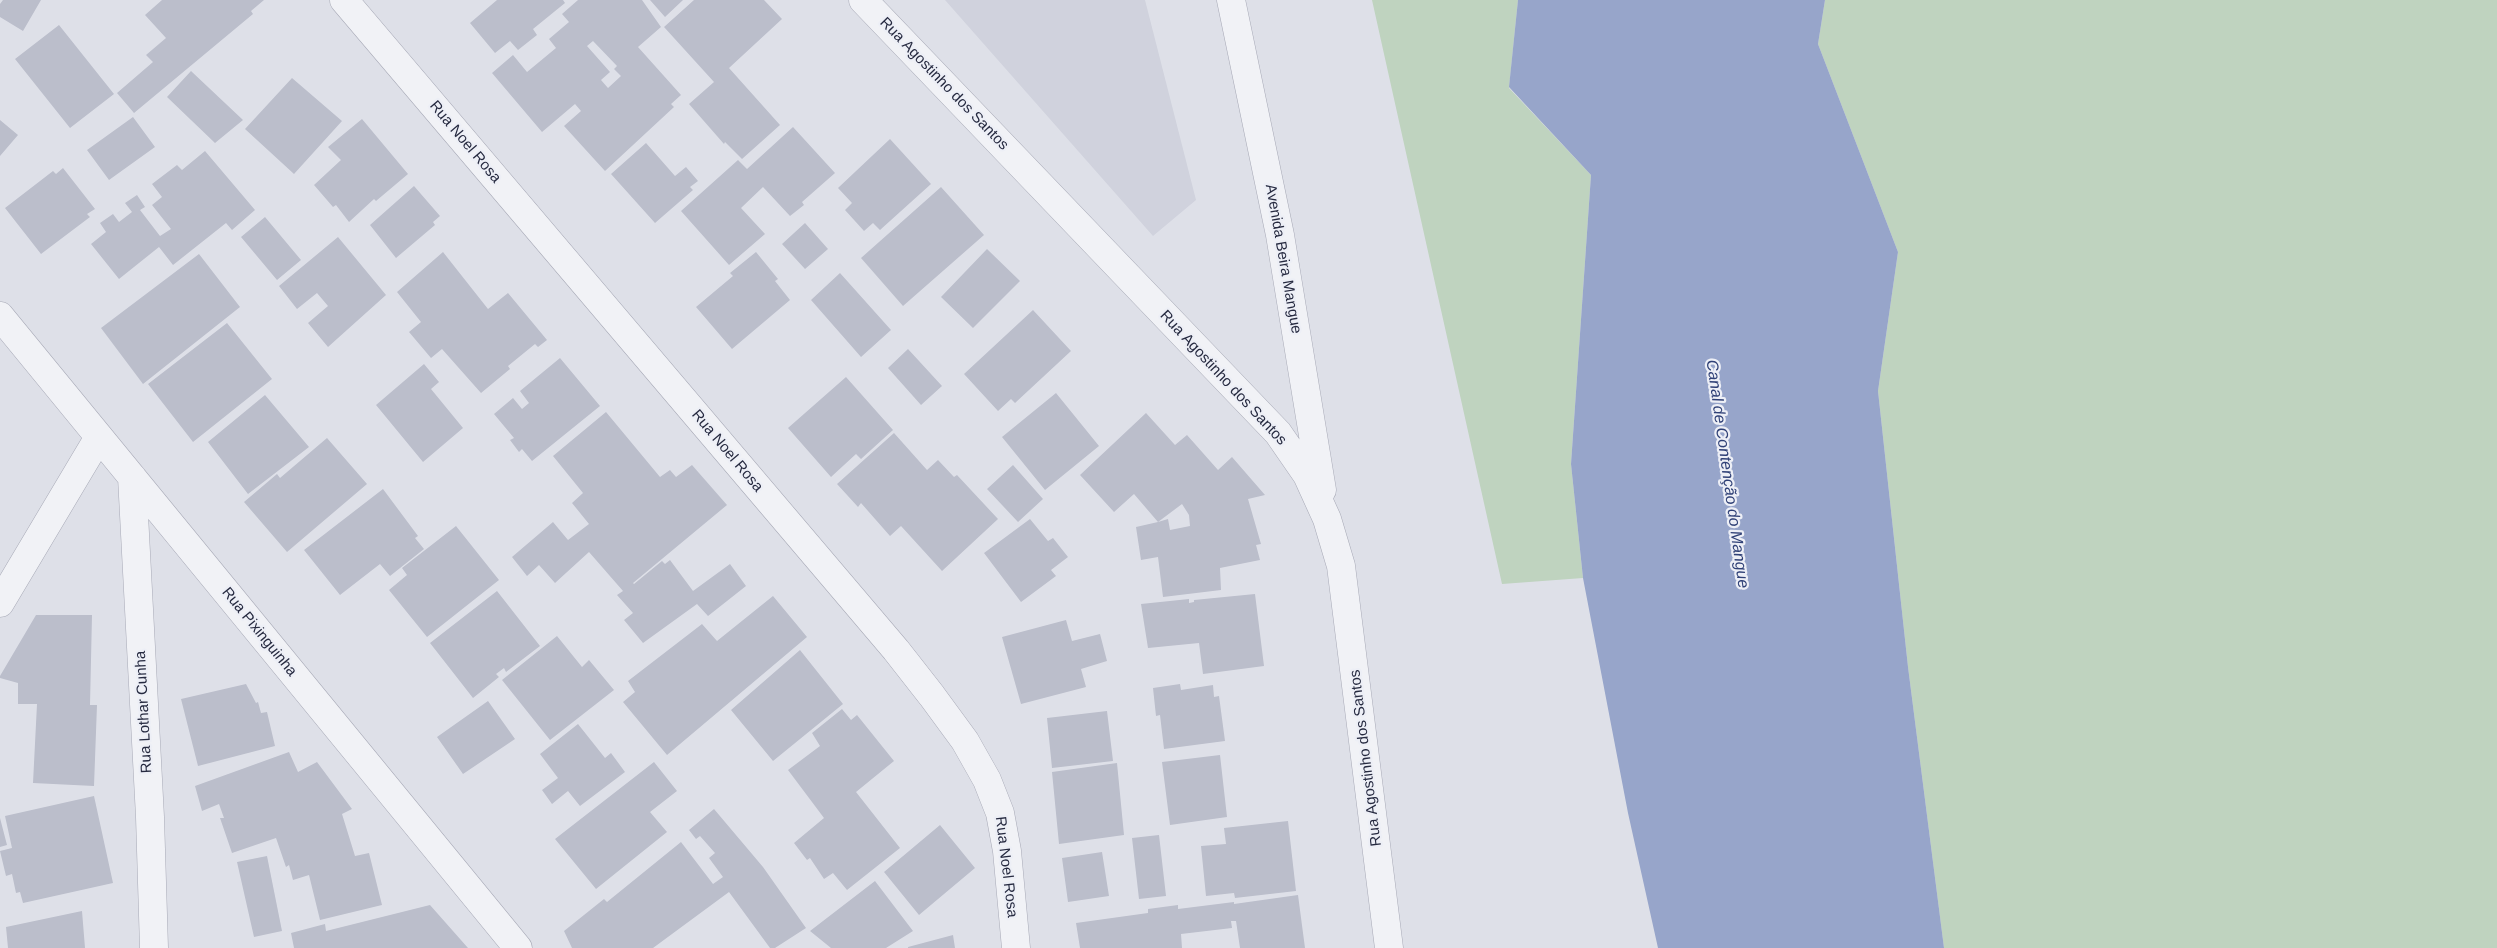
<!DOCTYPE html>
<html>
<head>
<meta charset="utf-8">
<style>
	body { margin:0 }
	canvas { display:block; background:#dee0e8 }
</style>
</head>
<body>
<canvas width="2497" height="948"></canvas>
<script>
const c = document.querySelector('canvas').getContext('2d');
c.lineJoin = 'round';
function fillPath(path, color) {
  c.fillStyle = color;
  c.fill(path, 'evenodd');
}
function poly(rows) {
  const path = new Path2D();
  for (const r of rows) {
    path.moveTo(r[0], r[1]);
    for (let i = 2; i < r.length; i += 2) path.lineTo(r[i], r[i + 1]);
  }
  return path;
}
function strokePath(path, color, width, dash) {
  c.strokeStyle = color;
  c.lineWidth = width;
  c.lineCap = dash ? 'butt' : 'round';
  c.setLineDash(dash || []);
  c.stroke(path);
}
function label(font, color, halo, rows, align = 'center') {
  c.font = font + ' Helvetica,sans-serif';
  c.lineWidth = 4.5;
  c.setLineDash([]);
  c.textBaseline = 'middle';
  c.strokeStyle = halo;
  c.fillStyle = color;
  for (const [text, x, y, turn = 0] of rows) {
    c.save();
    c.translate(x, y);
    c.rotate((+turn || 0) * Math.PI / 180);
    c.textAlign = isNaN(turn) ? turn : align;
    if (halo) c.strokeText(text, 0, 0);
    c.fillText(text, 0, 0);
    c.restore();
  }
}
const built = poly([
	[945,0,1145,0,1196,200,1153,236]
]);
const green = poly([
	[1372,0,1518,0,1509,88,1591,175,1571,464,1583,578,1502,584],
	[1825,0,2497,0,2497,948,1944,948,1908,667,1878,391,1898,252,1818,44]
]);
const water = poly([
	[1518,0,1825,0,1818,44,1898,252,1878,391,1908,667,1944,948,1658,948,1628,813,1583,578,1571,464,1591,175,1509,87]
]);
const building = poly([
	[3,0,41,0,23,31,0,17,0,4],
	[162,0,264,0,251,11,253,14,134,113,117,93,153,62,146,55,166,38,145,15],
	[497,0,563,0,565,3,533,29,537,35,518,50,510,41,495,53,470,23],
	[578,0,642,0,661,27,638,47,681,95,671,104,674,107,605,171,564,126,581,111,575,104,542,132,492,73,513,55,527,72,556,48,549,39,569,22,562,14],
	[593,41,617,66,614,69,621,76,608,88,601,80,610,72,587,46],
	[650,0,683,0,665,17],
	[694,0,764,0,782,19,729,68,780,125,742,159,725,142,724,144,689,104,714,82,664,27],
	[59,25,114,94,70,128,15,59],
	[191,71,243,120,215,143,167,97],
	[292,78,342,121,294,174,245,129],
	[133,117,155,147,109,180,87,150],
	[362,119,408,174,376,201,374,199,349,222,336,205,333,207,314,185,341,160,328,147],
	[0,120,18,135,0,156],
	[793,127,835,173,802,202,804,205,790,216,763,187,741,208,765,234,729,265,681,211,738,160,747,169],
	[890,139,931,184,880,230,873,223,864,231,845,210,852,203,838,188],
	[646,143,675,176,686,167,698,181,690,187,693,190,655,223,611,174],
	[205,151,255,210,232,230,226,223,173,265,159,247,119,279,91,244,106,232,100,223,113,214,119,222,132,212,125,203,137,195,145,207,140,210,160,236,171,229,152,205,162,197,152,184,177,165,182,170],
	[63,168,95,209,87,214,90,217,41,254,5,208,53,171,56,174],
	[414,186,440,216,433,222,435,225,396,258,370,225],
	[941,187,984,235,903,306,861,258],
	[265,217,301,260,277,280,241,237],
	[805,223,828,249,805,269,782,244],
	[338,237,386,295,328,347,308,323,328,306,317,293,297,309,279,286],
	[987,249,1020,281,973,328,941,297],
	[443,252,488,309,508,293,547,340,538,347,535,344,508,366,510,369,481,393,442,349,431,358,409,332,421,322,397,292],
	[756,252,778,279,775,281,790,300,732,349,696,307,733,276,730,273],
	[199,254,240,307,143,384,101,328],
	[840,273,891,330,861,357,811,300],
	[1033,310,1071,351,1015,403,1011,399,998,411,964,374],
	[227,323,272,379,193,442,148,384],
	[908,349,942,386,921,405,888,368],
	[560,358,600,406,532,461,522,449,519,452,510,440,514,438,494,414,513,398,522,409,529,403,520,391],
	[424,364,439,382,431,389,463,428,423,462,376,405],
	[846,377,893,430,861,459,856,454,831,477,788,428],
	[1056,393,1099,446,1045,490,1002,437],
	[265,395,309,447,248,494,208,442],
	[606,412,660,477,670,470,676,477,692,465,727,505,633,583,634,584,662,561,665,564,670,560,693,591,730,564,746,586,708,616,697,604,643,643,624,620,633,613,617,595,623,591,589,552,555,583,539,565,527,576,512,557,553,522,568,540,589,524,572,503,583,493,553,456],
	[1146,413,1175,445,1187,435,1218,470,1232,457,1265,495,1248,499,1261,544,1256,545,1260,560,1220,568,1221,590,1163,597,1158,557,1141,560,1136,527,1158,522,1134,494,1114,512,1080,475],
	[1182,504,1189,515,1190,526,1170,530,1168,519,1158,522],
	[894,433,927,470,938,460,954,477,957,475,998,519,942,571,901,526,890,536,861,503,858,507,837,484],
	[327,438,367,484,287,552,244,502,277,474,280,478],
	[1013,465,1043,499,1018,522,987,489],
	[383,489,418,536,415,538,424,549,390,576,380,564,340,595,304,550],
	[1030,519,1048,541,1053,538,1068,557,1051,570,1056,576,1021,602,984,553],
	[456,526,499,580,427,637,389,590,407,575,402,568],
	[497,591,540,646,506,672,504,668,496,674,499,677,473,698,430,643],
	[1255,594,1264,666,1203,674,1199,643,1148,648,1141,604,1189,599,1189,603,1194,602,1194,600],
	[773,596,807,637,667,755,623,702,635,692,628,681,702,624,717,641],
	[36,615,92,615,90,705,97,705,94,786,33,783,37,704,18,704,18,683,0,678,0,676],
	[1066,620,1072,641,1100,634,1107,661,1081,669,1086,687,1021,704,1002,637],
	[557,636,582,667,589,660,614,690,550,740,502,680],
	[800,650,843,704,773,761,731,710],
	[246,684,256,703,258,702,261,713,267,712,275,746,198,766,181,699],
	[1180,684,1181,690,1213,685,1214,697,1219,696,1225,741,1164,749,1160,715,1156,716,1153,688],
	[488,701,515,739,463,774,437,737],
	[842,709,851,720,857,715,894,761,856,792,900,848,847,890,833,873,824,879,810,858,807,860,794,843,824,818,788,770,820,746,812,733],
	[1107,711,1113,761,1052,768,1047,718],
	[578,724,605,758,611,753,625,772,580,806,568,791,552,804,542,790,558,778,540,754],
	[289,752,298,772,317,762,352,809,342,814,355,856,369,853,382,905,320,920,309,875,293,880,289,865,286,867,276,838,232,853,220,818,224,818,219,804,202,811,195,786],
	[1220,755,1227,817,1170,825,1162,762],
	[654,762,677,791,650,812,667,832,596,889,555,839],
	[1117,763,1124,835,1059,844,1052,772],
	[94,796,113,883,23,903,20,892,16,893,12,874,6,876,0,851,12,848,5,816],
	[714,809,763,867,806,928,775,948,770,948,729,892,653,948,572,948,564,931,604,899,607,902,681,842,713,884,723,877,709,858,715,853,700,836,696,839,689,830],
	[0,818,7,845,0,847],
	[1288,821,1296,891,1235,898,1234,893,1206,896,1201,846,1226,844,1224,828],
	[940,825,975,868,919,915,884,872],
	[1159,835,1166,896,1139,899,1132,838],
	[1102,852,1109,896,1068,902,1062,858],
	[267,856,282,931,254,937,237,862],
	[875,881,913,931,886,948,831,948,810,931],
	[1298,895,1305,948,1240,948,1236,921,1231,921,1232,928,1181,934,1182,948,1080,948,1076,923,1148,913,1148,909,1178,905,1178,909,1234,902,1234,904],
	[430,905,468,948,294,948,291,933,325,924,326,931],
	[82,911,85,948,8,948,6,927],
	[953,935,955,948,908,948,908,947]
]);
const minor = poly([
	[344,0,896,650,932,696,965,741,987,780,1000,813,1007,851,1016,948],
	[863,0,1278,433,1307,475,1327,519,1341,566,1389,948],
	[1231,0,1280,235,1322,490],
	[0,316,518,948],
	[132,477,150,817,154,948],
	[0,603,99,437]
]);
const streetNames = [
	["Rua Agostinho dos Santos",944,84,46],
	["Rua Noel Rosa",465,142,50],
	["Avenida Beira Mangue",1283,259,80],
	["Rua Agostinho dos Santos",1223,378,47],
	["Rua Noel Rosa",727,451,50],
	["Rua Pixinguinha",259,632,51],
	["Rua Lothar Cunha",144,712,-93],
	["Rua Agostinho dos Santos",1366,758,-97],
	["Rua Noel Rosa",1006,867,83]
];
const waterNames = [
	["Canal de Contenção do Mangue",1727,474,82]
];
fillPath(built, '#d0d2dd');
fillPath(green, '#bfd3bf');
fillPath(water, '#97a5ca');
fillPath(building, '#bbbecb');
strokePath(minor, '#a7a9b6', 29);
strokePath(minor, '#f1f2f6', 28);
label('15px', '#262a40', '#edeff6', streetNames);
label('italic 16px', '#2f4076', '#edeff6', waterNames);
</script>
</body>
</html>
